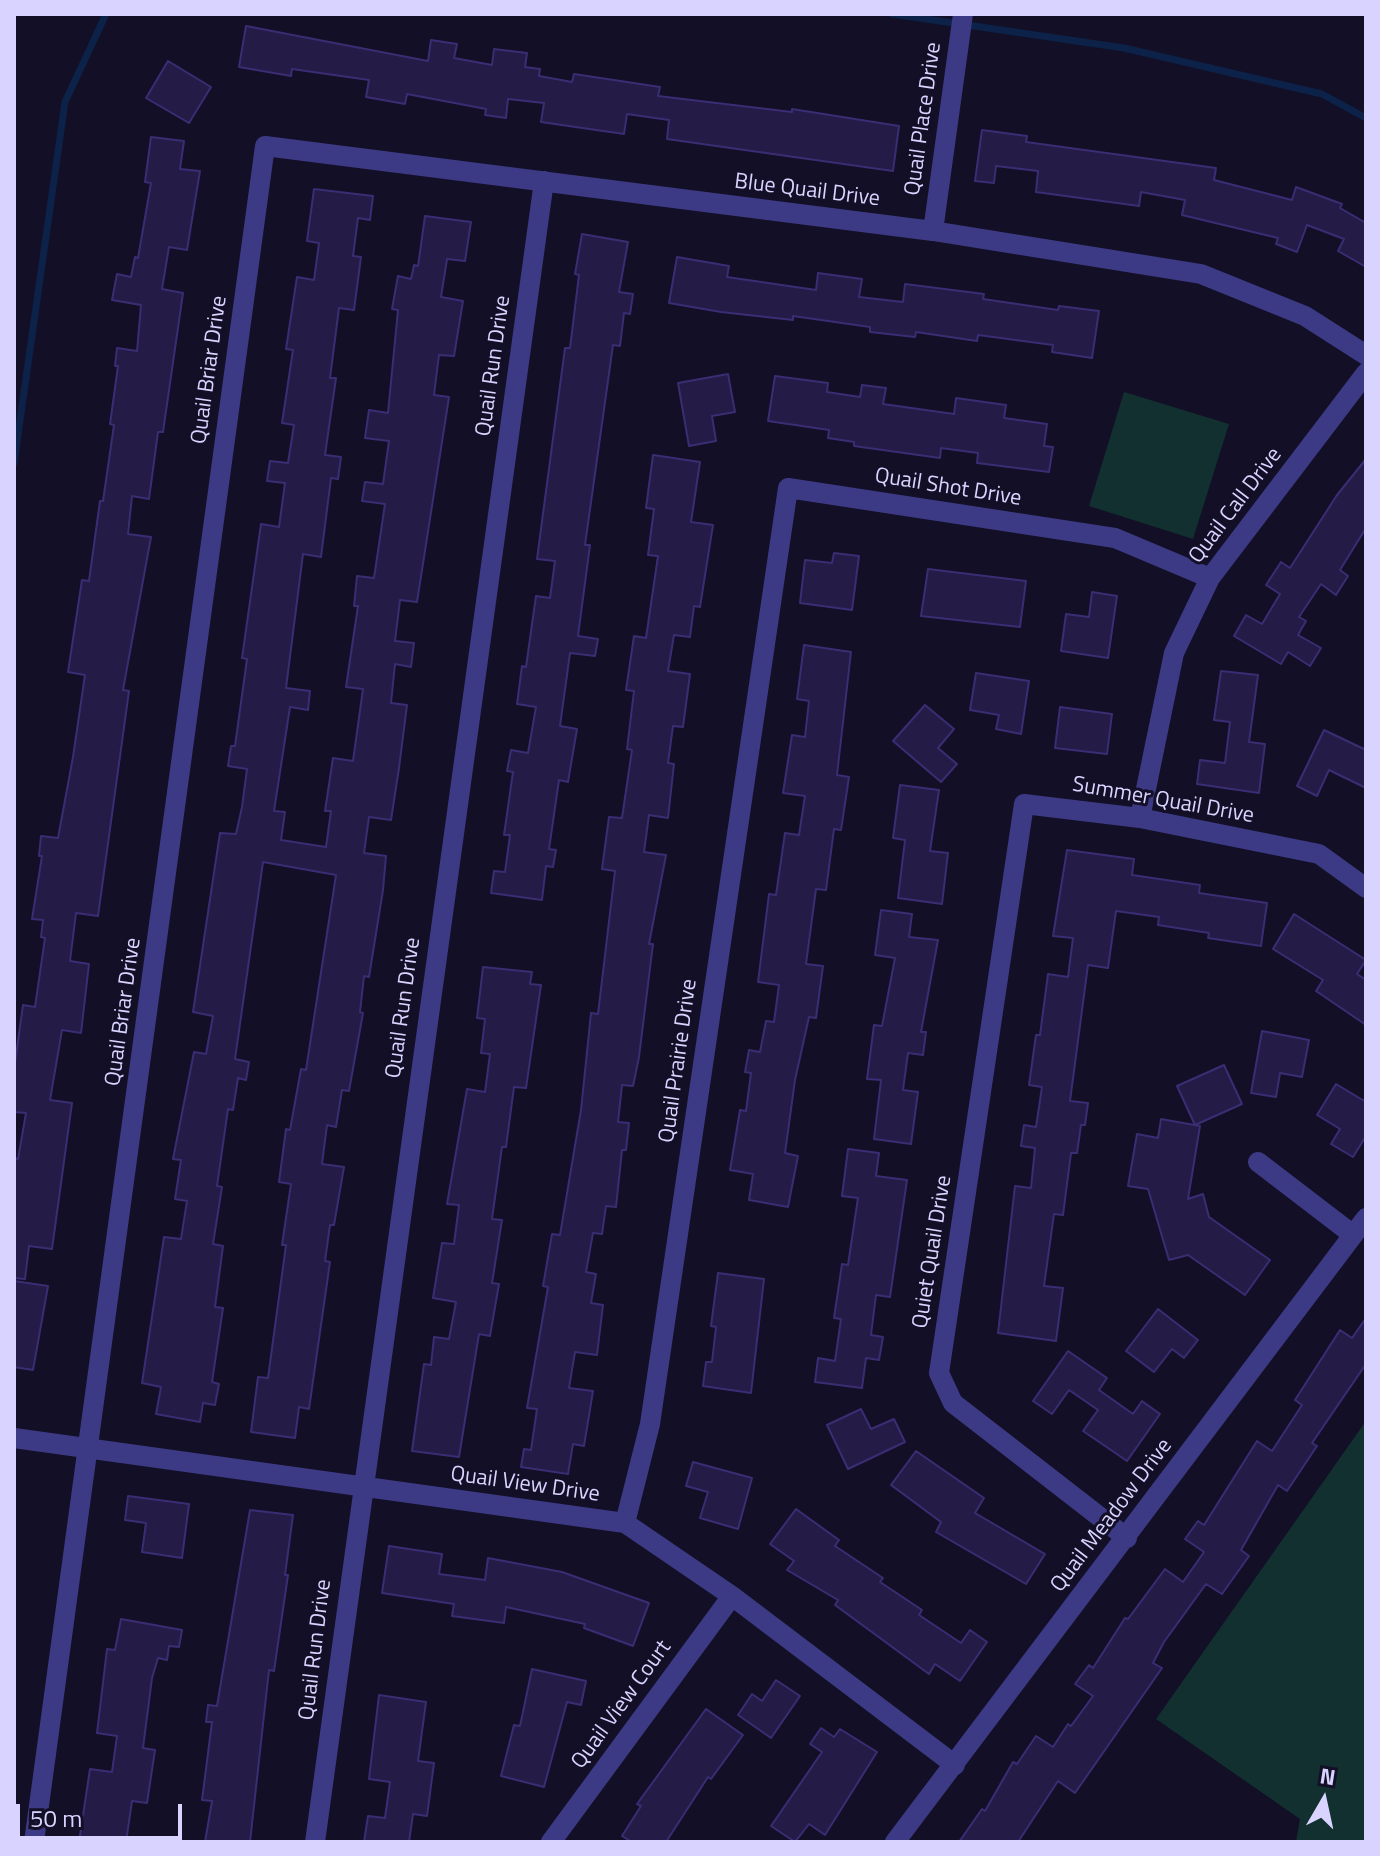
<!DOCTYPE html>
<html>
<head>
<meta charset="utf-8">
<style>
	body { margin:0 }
	#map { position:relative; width:1380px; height:1856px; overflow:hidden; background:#130f26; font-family:"Titillium Web",sans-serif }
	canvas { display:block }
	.frame { position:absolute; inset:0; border:16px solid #d9d4ff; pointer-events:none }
	.north { position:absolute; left:1284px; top:1760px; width:80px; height:80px; -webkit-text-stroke:6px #130f26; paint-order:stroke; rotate:9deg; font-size:22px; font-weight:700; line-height:32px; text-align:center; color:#d9d4ff }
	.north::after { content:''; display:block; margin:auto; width:28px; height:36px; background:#d9d4ff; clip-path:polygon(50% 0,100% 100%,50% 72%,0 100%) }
	.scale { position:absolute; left:16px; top:1804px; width:166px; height:36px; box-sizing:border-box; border:4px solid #d9d4ff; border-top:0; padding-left:10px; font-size:24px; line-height:28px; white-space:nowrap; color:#d9d4ff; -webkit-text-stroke:6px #130f26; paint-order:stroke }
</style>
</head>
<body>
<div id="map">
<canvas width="1380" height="1856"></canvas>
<div class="frame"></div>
<div class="north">N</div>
<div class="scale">50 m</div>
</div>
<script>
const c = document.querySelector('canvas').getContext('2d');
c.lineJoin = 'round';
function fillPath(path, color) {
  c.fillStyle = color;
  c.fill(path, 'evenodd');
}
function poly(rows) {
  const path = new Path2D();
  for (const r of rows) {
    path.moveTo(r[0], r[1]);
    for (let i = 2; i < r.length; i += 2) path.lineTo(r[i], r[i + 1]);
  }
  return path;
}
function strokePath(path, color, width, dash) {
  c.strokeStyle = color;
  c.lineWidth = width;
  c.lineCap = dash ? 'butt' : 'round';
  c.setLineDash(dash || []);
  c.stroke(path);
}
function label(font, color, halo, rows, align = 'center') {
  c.font = font + ' "Titillium Web",sans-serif';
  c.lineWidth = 6;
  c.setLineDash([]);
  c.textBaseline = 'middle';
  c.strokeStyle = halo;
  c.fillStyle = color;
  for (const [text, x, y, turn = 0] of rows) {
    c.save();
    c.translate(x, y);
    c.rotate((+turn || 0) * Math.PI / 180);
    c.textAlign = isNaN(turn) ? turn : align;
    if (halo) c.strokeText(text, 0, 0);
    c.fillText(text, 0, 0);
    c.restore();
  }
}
const green = poly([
	[1124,392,1229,424,1193,539,1089,506],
	[1366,1421,1366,1842,1296,1842,1300,1819,1156,1719]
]);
const stream = poly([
	[892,14,1124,48,1322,94,1366,118],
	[14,463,65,102,106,14]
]);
const building = poly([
	[246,26,428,61,431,40,457,44,454,58,492,65,494,49,527,53,525,67,540,69,539,76,572,82,574,74,660,87,658,96,792,112,792,109,899,126,893,171,667,139,669,120,627,114,624,134,541,122,544,103,508,99,506,118,485,115,486,109,407,94,405,104,366,97,369,80,292,69,291,76,239,67,246,26],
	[168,61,211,87,189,123,146,98,168,61],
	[982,130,1027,136,1026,142,1216,168,1214,180,1292,200,1296,187,1342,204,1340,208,1366,223,1366,267,1338,251,1344,239,1307,225,1297,252,1276,244,1278,238,1182,215,1185,200,1141,192,1139,206,1036,192,1038,171,996,166,994,183,975,181,982,130],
	[151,137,184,141,180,169,200,171,187,250,169,247,162,289,183,293,163,432,158,432,149,499,132,496,128,534,151,537,123,690,129,691,98,916,76,913,70,961,89,964,81,1033,62,1030,50,1100,72,1103,52,1249,29,1246,25,1279,14,1278,14,1158,18,1159,26,1113,14,1112,14,1070,23,1005,35,1007,45,938,41,937,43,920,32,919,42,856,39,856,41,836,58,838,73,757,85,675,68,672,82,580,89,581,100,501,103,501,114,425,110,424,118,366,115,366,117,348,137,351,141,305,112,300,117,274,131,277,135,257,138,258,151,183,145,182,151,137],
	[314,189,373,196,370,220,358,218,353,256,361,257,354,310,339,308,330,378,336,378,325,455,341,457,338,479,331,478,321,557,303,554,286,688,310,691,308,710,290,707,274,811,285,812,281,840,326,847,331,811,325,811,333,758,353,761,363,689,346,687,358,606,354,606,357,576,374,578,385,504,362,501,365,482,383,484,389,441,365,438,369,410,388,413,398,310,392,309,398,276,411,279,414,265,418,266,425,216,471,222,465,261,447,259,441,297,463,301,454,356,439,355,434,395,449,397,417,602,400,600,395,641,414,643,411,667,395,664,391,703,407,705,399,768,391,820,369,817,364,853,386,856,383,890,369,977,364,976,360,1012,363,1013,349,1091,342,1090,336,1127,327,1125,322,1164,344,1167,334,1225,330,1225,325,1261,330,1262,309,1409,299,1407,295,1438,251,1432,258,1377,268,1378,286,1245,282,1245,291,1184,279,1182,286,1129,290,1130,301,1069,306,1070,336,875,263,862,235,1059,249,1062,246,1080,238,1078,233,1110,228,1109,217,1186,222,1187,213,1244,223,1246,215,1307,223,1308,212,1382,219,1384,215,1405,203,1403,200,1422,156,1414,161,1387,142,1383,164,1237,181,1239,187,1201,175,1199,181,1160,173,1159,194,1052,206,1054,213,1016,193,1012,220,833,236,834,242,807,247,769,228,766,231,746,235,746,247,659,242,658,261,524,279,527,285,483,267,481,270,461,288,463,294,425,282,423,293,350,286,349,297,277,314,280,319,243,307,241,314,189],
	[582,234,628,242,619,292,633,294,630,314,624,313,620,346,613,345,585,545,590,545,578,636,598,639,595,656,570,653,560,726,577,729,568,782,559,780,549,849,556,850,553,867,546,866,542,900,491,893,494,871,505,872,510,835,504,835,513,772,507,771,511,750,528,753,536,707,517,704,522,666,526,667,536,596,550,598,555,561,537,559,565,348,570,348,579,275,575,274,582,234],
	[677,257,729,266,727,277,816,290,818,273,862,279,859,297,903,302,905,284,984,294,983,299,1058,310,1059,306,1099,311,1092,358,1052,352,1053,345,978,335,977,341,916,332,915,337,870,332,870,327,793,316,793,320,721,312,669,303,677,257],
	[728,374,735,412,712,416,716,441,689,446,678,383,728,374],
	[775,376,828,383,827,392,860,397,862,385,886,388,883,404,954,414,956,398,1006,405,1004,418,1047,424,1044,446,1053,447,1049,472,977,463,978,453,941,448,940,458,854,446,854,442,828,438,829,430,768,421,775,376],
	[653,455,700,462,691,522,713,525,700,607,694,606,690,637,674,635,668,671,690,674,683,727,673,726,668,763,674,764,668,818,649,815,644,852,666,855,649,944,653,944,639,1057,633,1086,622,1085,618,1122,629,1123,626,1150,622,1150,616,1207,606,1206,602,1234,593,1233,586,1272,596,1274,591,1303,603,1305,597,1355,575,1352,569,1388,593,1391,584,1446,573,1444,568,1474,521,1467,524,1449,531,1450,537,1409,527,1408,548,1287,543,1286,552,1234,560,1235,581,1110,591,1013,598,1014,615,871,602,869,609,817,622,818,632,750,627,749,634,691,626,690,634,636,646,638,658,556,648,555,654,509,646,508,653,455],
	[1366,459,1366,528,1340,570,1348,576,1336,595,1321,584,1299,617,1306,621,1298,635,1321,648,1310,666,1288,652,1281,664,1234,636,1246,615,1262,624,1280,594,1266,585,1281,562,1290,568,1337,495,1366,459],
	[834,553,859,556,852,610,800,603,805,560,832,563,834,553],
	[928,569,1026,581,1020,627,921,616,928,569],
	[1092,592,1117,596,1108,658,1061,651,1066,614,1089,617,1092,592],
	[804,645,851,652,837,775,849,777,841,830,834,829,826,890,816,889,806,964,823,966,816,1018,809,1017,795,1080,785,1153,798,1156,788,1207,749,1200,753,1174,730,1170,740,1110,746,1111,751,1073,745,1072,749,1050,760,1052,766,1021,774,1022,779,985,758,982,769,894,776,895,785,833,799,835,805,796,783,793,792,735,805,737,809,701,797,699,804,645],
	[1221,671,1258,675,1249,742,1265,744,1259,793,1197,784,1200,760,1225,763,1230,722,1214,720,1221,671],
	[976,673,1029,681,1021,734,996,729,999,715,970,710,976,673],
	[925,705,954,729,938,748,957,764,941,782,893,741,925,705],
	[1060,707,1112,714,1107,754,1055,748,1060,707],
	[1324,730,1366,750,1366,788,1329,770,1317,796,1297,786,1324,730],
	[900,785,939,790,930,851,948,853,942,904,898,898,905,840,893,838,900,785],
	[1067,850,1134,859,1132,875,1200,885,1199,893,1267,903,1261,946,1208,938,1209,933,1158,925,1159,917,1116,911,1108,968,1088,965,1070,1101,1088,1103,1085,1125,1081,1125,1077,1153,1071,1153,1063,1215,1054,1214,1044,1286,1063,1288,1056,1341,998,1333,1015,1186,1031,1188,1035,1148,1021,1146,1024,1125,1036,1127,1042,1087,1029,1085,1036,1035,1040,1035,1048,974,1068,977,1073,938,1053,936,1067,850],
	[881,910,912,914,909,937,938,940,921,1032,926,1032,923,1055,908,1053,903,1090,918,1092,911,1144,874,1139,881,1080,867,1079,874,1025,882,1026,895,958,875,955,881,910],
	[1294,914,1366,960,1357,974,1366,980,1366,1025,1316,991,1323,980,1273,949,1294,914],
	[483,967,532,972,530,984,541,985,526,1088,514,1087,506,1147,502,1147,492,1219,502,1220,492,1283,499,1284,490,1336,479,1334,459,1457,412,1451,424,1364,431,1365,434,1337,449,1339,456,1302,433,1298,442,1243,454,1244,459,1205,447,1204,467,1089,485,1092,490,1054,481,1053,485,1019,477,1018,483,967],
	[1262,1031,1309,1040,1302,1077,1280,1073,1276,1097,1251,1093,1262,1031],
	[1224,1065,1242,1104,1195,1125,1177,1086,1224,1065],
	[1336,1084,1366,1102,1366,1136,1353,1157,1331,1144,1340,1129,1317,1115,1336,1084],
	[1161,1119,1200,1126,1188,1199,1203,1194,1209,1217,1270,1260,1245,1295,1188,1255,1169,1260,1148,1189,1128,1186,1137,1134,1158,1138,1161,1119],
	[848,1149,879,1153,876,1176,907,1180,890,1297,876,1295,871,1335,883,1337,879,1360,866,1358,862,1388,815,1382,818,1358,835,1361,841,1319,834,1318,842,1264,848,1265,858,1198,842,1196,848,1149],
	[718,1273,764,1279,751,1393,703,1386,706,1362,712,1362,716,1327,711,1326,718,1273],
	[14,1281,48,1286,33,1370,14,1367,14,1281],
	[1158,1309,1198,1340,1184,1358,1172,1349,1154,1372,1126,1351,1158,1309],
	[1366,1318,1366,1364,1312,1443,1317,1446,1287,1491,1278,1485,1241,1550,1249,1556,1222,1594,1206,1584,1164,1642,1153,1663,1162,1668,1075,1793,1058,1781,1018,1842,959,1842,982,1809,985,1811,1013,1762,1017,1764,1036,1736,1053,1747,1068,1724,1071,1726,1093,1696,1075,1684,1089,1665,1093,1668,1125,1618,1128,1619,1165,1569,1183,1582,1204,1552,1185,1539,1198,1521,1204,1525,1257,1441,1272,1451,1302,1405,1295,1400,1340,1330,1352,1338,1366,1318],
	[1068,1351,1107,1378,1099,1390,1133,1414,1142,1401,1160,1414,1127,1461,1083,1431,1098,1410,1069,1390,1052,1414,1033,1401,1068,1351],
	[861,1409,871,1429,894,1419,905,1442,848,1469,827,1425,861,1409],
	[916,1451,984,1498,975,1513,1045,1554,1026,1584,936,1532,941,1522,891,1485,916,1451],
	[693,1462,752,1478,738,1529,700,1518,708,1492,686,1486,693,1462],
	[128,1496,189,1504,182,1558,142,1552,146,1523,125,1520,128,1496],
	[796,1509,839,1540,835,1546,883,1578,880,1582,922,1610,919,1615,961,1643,970,1630,987,1642,960,1681,935,1664,929,1674,835,1605,838,1600,787,1570,794,1561,770,1544,796,1509],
	[250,1510,293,1515,285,1575,288,1575,274,1671,269,1670,250,1842,205,1842,212,1801,202,1800,212,1722,206,1722,208,1705,217,1706,250,1510],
	[389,1546,442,1554,439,1574,485,1580,488,1558,562,1572,649,1603,633,1646,584,1628,585,1624,506,1607,504,1623,452,1616,454,1604,382,1593,389,1546],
	[121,1619,182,1630,179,1647,169,1646,167,1660,158,1658,152,1678,143,1748,155,1750,147,1803,132,1801,126,1842,79,1842,90,1769,112,1772,117,1736,97,1733,107,1649,115,1650,121,1619],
	[532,1669,586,1681,581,1705,567,1702,544,1787,501,1776,514,1725,520,1726,532,1669],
	[776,1680,800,1696,771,1738,738,1715,752,1694,762,1701,776,1680],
	[379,1695,426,1702,418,1761,434,1763,427,1816,413,1814,409,1842,364,1842,368,1816,385,1818,390,1782,369,1779,379,1695],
	[706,1709,743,1735,711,1779,708,1777,666,1842,632,1842,622,1836,641,1806,637,1804,706,1709],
	[821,1728,834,1737,840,1729,877,1752,825,1835,809,1824,795,1842,771,1826,822,1752,810,1744,821,1728]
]);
const minor = poly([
	[933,231,963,14],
	[1140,818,1174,653,1210,578,1366,373],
	[1258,1162,1352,1234],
	[14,1438,625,1523,732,1596,955,1765],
	[625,1523,650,1424,788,488,1115,538,1210,578],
	[1127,1538,953,1403,939,1373,1024,804,1140,818,1319,854,1366,888],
	[34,1842,265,146,933,231,1201,274,1305,316,1366,355],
	[315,1842,544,181],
	[551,1842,732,1596],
	[895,1842,1366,1218]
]);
const streetNames = [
	["Quail Place Drive",924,119,-82],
	["Blue Quail Drive",807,191,7],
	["Quail Run Drive",494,366,-82],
	["Quail Briar Drive",210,370,-82],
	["Quail Shot Drive",948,488,9],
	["Quail Call Drive",1236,506,-53],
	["Summer Quail Drive",1163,801,10],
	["Quail Run Drive",404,1008,-82],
	["Quail Briar Drive",124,1012,-82],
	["Quail Prairie Drive",679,1061,-82],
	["Quiet Quail Drive",933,1252,-81],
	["Quail View Drive",525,1485,8],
	["Quail Meadow Drive",1112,1516,-53],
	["Quail Run Drive",316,1650,-83],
	["Quail View Court",622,1705,-54]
];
fillPath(green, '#12302f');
strokePath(stream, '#0c2248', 7);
fillPath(building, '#241b47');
strokePath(building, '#3b2d73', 2);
strokePath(minor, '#3d3a85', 20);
label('22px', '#d9d4ff', '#130f26', streetNames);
</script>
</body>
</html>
